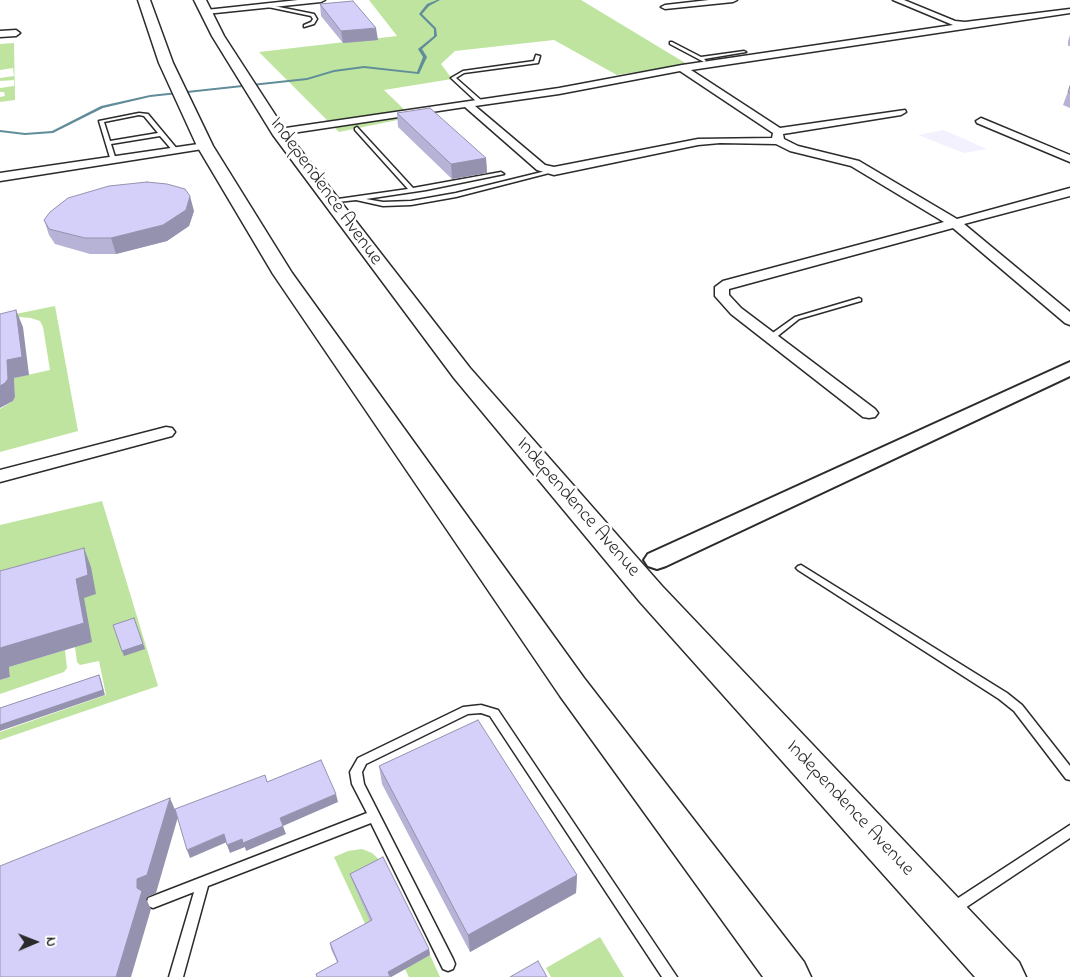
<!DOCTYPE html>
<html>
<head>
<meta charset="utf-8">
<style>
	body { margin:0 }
	#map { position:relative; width:1070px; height:977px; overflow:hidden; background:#fff; font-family:"Indie Flower",sans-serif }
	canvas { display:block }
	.north { position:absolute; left:10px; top:917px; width:50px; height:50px; -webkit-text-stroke:4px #fff; paint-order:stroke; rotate:89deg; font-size:14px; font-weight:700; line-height:20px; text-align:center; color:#2b2b2b }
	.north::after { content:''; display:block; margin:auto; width:18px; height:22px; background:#2b2b2b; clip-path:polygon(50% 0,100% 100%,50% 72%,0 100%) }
</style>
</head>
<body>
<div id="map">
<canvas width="1070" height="977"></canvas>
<div class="north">N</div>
</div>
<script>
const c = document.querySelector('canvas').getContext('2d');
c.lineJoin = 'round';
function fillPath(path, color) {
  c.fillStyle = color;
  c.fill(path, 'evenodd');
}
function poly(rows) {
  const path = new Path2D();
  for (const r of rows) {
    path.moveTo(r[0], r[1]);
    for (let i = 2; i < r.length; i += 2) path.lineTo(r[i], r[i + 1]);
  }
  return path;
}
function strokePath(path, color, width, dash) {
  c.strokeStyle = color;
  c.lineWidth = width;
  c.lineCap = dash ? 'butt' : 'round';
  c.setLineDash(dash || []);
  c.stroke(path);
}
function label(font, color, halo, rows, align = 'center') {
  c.font = font + ' "Indie Flower",sans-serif';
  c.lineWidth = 5;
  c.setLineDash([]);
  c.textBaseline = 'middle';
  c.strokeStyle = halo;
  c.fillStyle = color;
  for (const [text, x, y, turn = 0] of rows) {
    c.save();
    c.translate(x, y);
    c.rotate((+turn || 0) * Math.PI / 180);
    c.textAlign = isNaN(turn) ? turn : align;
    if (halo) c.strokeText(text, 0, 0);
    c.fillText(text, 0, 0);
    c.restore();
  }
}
const built = poly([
	[944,130,987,149,964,153,918,135]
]);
const green = poly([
	[369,0,581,0,687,64,617,75,554,40,455,51,441,64,452,79,384,90,412,117,339,132,259,52,397,36],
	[14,43,15,100,0,102,0,97,5,96,4,92,0,92,0,88,14,86,14,80,0,81,0,78,14,76,13,68,0,70,0,44],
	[55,306,78,431,0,452,0,409,13,401,15,397,14,378,50,370,43,327,40,321,31,318,6,316],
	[102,501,158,686,0,740,0,732,106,695,99,661,80,665,77,662,75,647,0,593,0,525],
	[65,650,67,668,64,672,0,694,0,680,10,677,9,667],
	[362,849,372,853,384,864,373,927,368,930,334,857,348,851],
	[600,937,624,977,551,977,546,968],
	[430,955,440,977,409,977,405,969]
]);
const stream = poly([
	[437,0,440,0,429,6,422,14,436,28,437,36,422,49,427,57,419,74,364,68,334,72,307,80,150,97,103,108,53,133,25,135,0,132,0,130,25,133,52,131,101,106,150,95,307,78,334,70,364,66,417,72,423,57,418,49,434,36,434,29,419,14,427,4,437,0]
]);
const service = poly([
	[269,5,314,14,317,19,314,24,304,27,304,25,311,22,313,19,311,16,268,7,269,5],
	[670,42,672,42,701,57,744,51,746,52,704,59,706,61,704,62,670,44,670,42],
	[536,55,540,56,538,63,464,73,456,78,482,101,482,103,478,103,451,78,463,71,534,61,536,55],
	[139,113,148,114,178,150,173,151,160,136,111,144,116,160,111,161,99,121,139,113],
	[139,115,144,116,158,133,110,141,104,122,139,115],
	[357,127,413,188,501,172,504,174,426,190,366,199,383,202,411,201,456,193,554,169,557,171,456,197,411,205,383,206,356,200,329,203,329,201,331,200,408,189,355,130,355,128,357,127],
	[859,298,861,299,861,301,799,319,774,339,771,339,767,337,795,317,859,298],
	[801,565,1007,693,1022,705,1070,766,1070,780,1066,779,1014,711,999,699,798,570,796,568,798,566,801,565],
	[481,705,498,710,677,977,662,977,490,716,481,713,468,714,366,764,362,772,364,784,453,959,455,964,453,969,448,971,443,969,371,823,208,886,183,977,169,977,194,892,153,908,148,906,147,902,148,898,367,813,352,784,350,772,358,758,463,707,481,705],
	[1070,825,1070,838,959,912,954,914,949,912,947,908,949,904,1070,825]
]);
const minor = poly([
	[298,0,325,0,321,2,206,14,202,12,206,10,298,0],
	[709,0,737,0,733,2,665,9,661,7,665,5,709,0],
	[893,0,904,0,955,21,965,22,1070,9,1070,13,691,70,780,128,905,110,906,112,901,115,783,134,784,139,798,146,859,161,957,219,1070,188,1070,196,964,224,1070,312,1070,325,1065,323,953,228,729,289,729,295,741,308,875,409,878,413,875,417,869,418,863,417,731,314,715,296,715,287,723,281,944,222,851,166,790,151,776,144,720,143,698,145,554,175,537,170,465,107,279,135,274,132,279,129,559,88,682,65,953,25,893,0],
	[680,71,773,133,772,138,698,139,554,167,545,165,475,106,559,94,680,71],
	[0,31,16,30,20,33,16,36,0,37,0,31],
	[981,118,1070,155,1070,162,977,123,976,121,981,118],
	[205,143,209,144,209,148,0,181,0,173,205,143],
	[166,427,172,428,175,432,172,436,0,482,0,470,166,427]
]);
const tertiary = poly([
	[1070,362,1070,376,666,566,657,569,648,566,644,560,648,554,1070,362]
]);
const primary = poly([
	[138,0,150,0,173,63,213,146,292,273,584,678,804,962,811,977,763,977,560,696,273,274,197,146,159,63,138,0],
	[194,0,206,0,224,36,285,130,470,368,662,586,1019,962,1026,977,975,977,640,602,454,378,273,135,212,36,194,0]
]);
const wall = poly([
	[320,4,378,40,343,43,321,16],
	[1070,35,1070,46,1068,46,1068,41],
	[1070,86,1070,108,1063,105],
	[397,113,486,158,487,173,452,179,398,127],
	[194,211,189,226,167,241,116,254,90,254,55,244,49,235,44,220],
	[379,766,577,875,576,893,470,952,382,784],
	[350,874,429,949,430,955,391,977,337,962,331,949,330,943,370,921,352,880]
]);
const shadedWall = poly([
	[376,28,378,40,343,43,341,31],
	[486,158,487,173,452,179,451,164],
	[190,196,194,211,189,226,167,241,116,254,111,238],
	[16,310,23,327,29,375,14,378,15,397,13,401,0,408,0,386],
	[84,548,91,567,96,594,84,598,92,642,9,667,10,677,0,680,0,648,76,579],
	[134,618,145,649,124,656,122,651],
	[99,675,101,680,105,695,0,731,0,725],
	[336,794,338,802,283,826,280,818],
	[170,798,178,817,156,893,146,898,146,899,151,909,131,977,116,977,137,888,137,879],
	[283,826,286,834,246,851,245,847,230,853,227,845,242,839],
	[224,834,227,842,190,858,187,850],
	[577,875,576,893,470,952,468,935],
	[429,949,430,955,391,977,388,972]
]);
const building = poly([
	[353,1,376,28,341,31,320,4,353,1],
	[1070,86,1070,93,1068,92,1070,86],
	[430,108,486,158,451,164,397,113,430,108],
	[147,182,167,184,185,189,190,196,186,210,163,225,111,238,85,238,49,229,44,220,50,212,68,198,109,186,147,182],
	[16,310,22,357,7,360,8,379,5,383,0,386,0,314,16,310],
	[84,548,88,575,76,579,84,623,0,648,0,571,84,548],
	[134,618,143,644,122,651,113,625,134,618],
	[99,675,103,690,0,725,0,708,99,675],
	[478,720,577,875,468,935,379,766,478,720],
	[321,760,336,794,280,818,283,826,243,843,242,839,227,845,224,834,187,850,175,809,265,775,267,782,321,760],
	[170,798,147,875,137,879,137,888,142,891,116,977,0,977,0,866,170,798],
	[383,857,429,949,388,972,390,977,317,977,316,974,338,962,330,943,372,920,350,874,383,857],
	[538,961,547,977,510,977,538,961]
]);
const streetNames = [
	["Independence Avenue",325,192,54],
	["Independence Avenue",577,508,49],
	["Independence Avenue",849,809,47]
];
fillPath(built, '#f2f1fd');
fillPath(green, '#bee49f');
fillPath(stream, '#608d99');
strokePath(service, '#2b2b2b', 3);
strokePath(minor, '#2b2b2b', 3);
strokePath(tertiary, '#2b2b2b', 4);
strokePath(primary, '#2b2b2b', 3);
fillPath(service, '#fff');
fillPath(minor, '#fff');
fillPath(tertiary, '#fff');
fillPath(primary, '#fff');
fillPath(wall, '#b6b3d6');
fillPath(shadedWall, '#9492ae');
fillPath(building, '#d4d0f9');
strokePath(building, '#9492ae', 1);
label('20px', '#2b2b2b', '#fff', streetNames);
</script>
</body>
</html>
